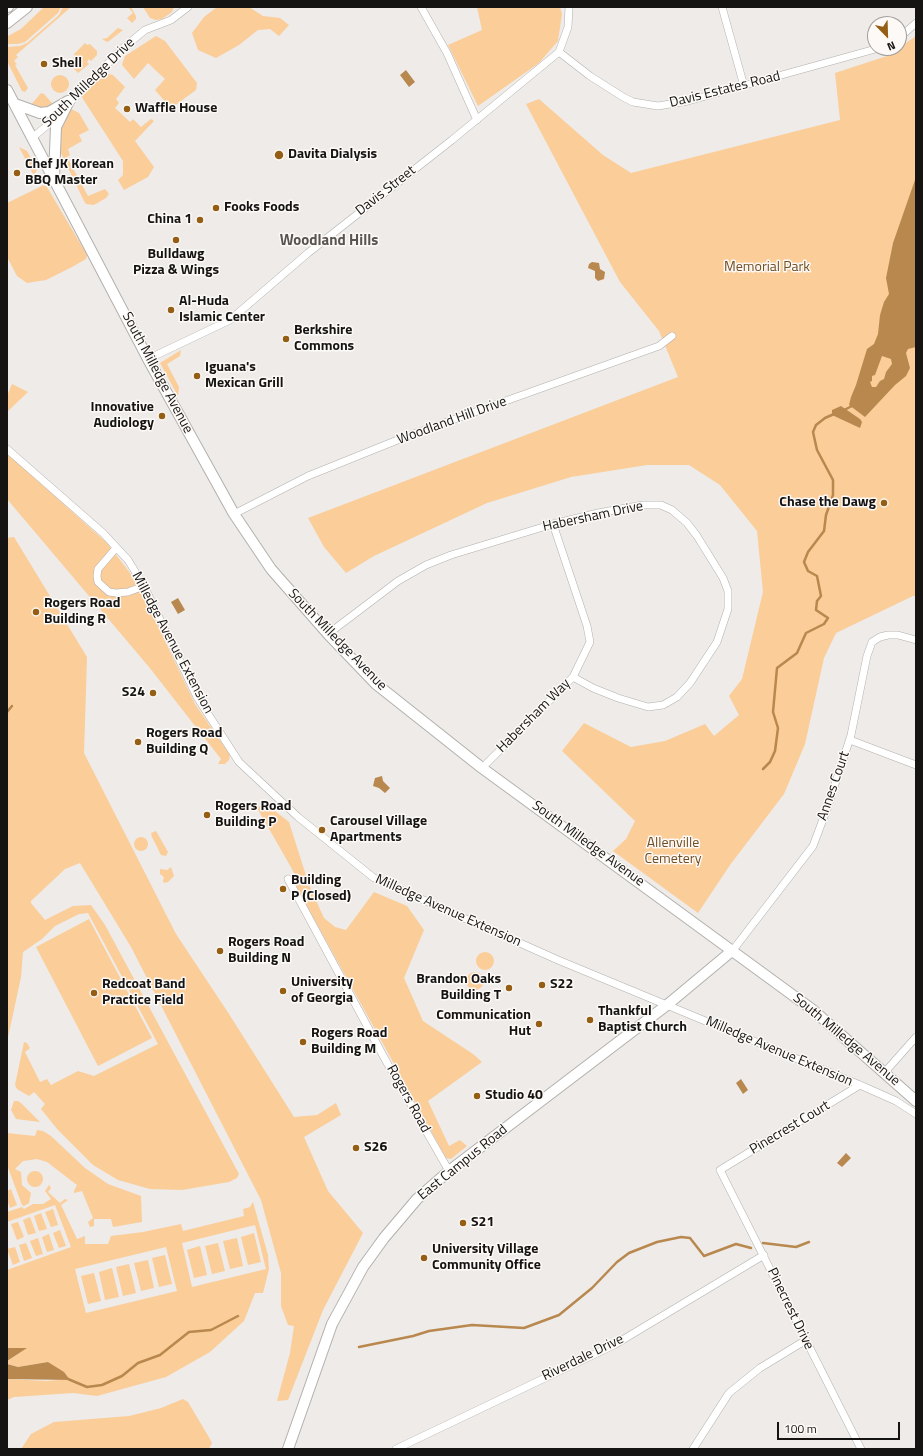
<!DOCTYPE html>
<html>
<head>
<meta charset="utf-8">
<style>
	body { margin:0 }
	#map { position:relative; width:923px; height:1456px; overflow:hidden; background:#eeebe8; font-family:"Titillium Web",sans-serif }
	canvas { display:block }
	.frame { position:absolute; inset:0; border:8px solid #151413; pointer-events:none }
	.north { position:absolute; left:867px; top:16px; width:40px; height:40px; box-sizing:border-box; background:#fcf9f6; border:1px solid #a09d9b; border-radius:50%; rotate:157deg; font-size:11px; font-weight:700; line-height:16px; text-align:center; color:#151413 }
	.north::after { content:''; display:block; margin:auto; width:14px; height:18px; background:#945f14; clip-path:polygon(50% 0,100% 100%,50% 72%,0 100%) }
	.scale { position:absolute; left:777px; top:1422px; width:123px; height:18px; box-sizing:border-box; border:2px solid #151413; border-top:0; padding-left:5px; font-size:12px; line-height:14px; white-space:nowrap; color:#151413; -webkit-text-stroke:3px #fcf9f6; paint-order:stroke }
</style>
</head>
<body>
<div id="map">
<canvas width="923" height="1456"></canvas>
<div class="frame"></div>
<div class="north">N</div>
<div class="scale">100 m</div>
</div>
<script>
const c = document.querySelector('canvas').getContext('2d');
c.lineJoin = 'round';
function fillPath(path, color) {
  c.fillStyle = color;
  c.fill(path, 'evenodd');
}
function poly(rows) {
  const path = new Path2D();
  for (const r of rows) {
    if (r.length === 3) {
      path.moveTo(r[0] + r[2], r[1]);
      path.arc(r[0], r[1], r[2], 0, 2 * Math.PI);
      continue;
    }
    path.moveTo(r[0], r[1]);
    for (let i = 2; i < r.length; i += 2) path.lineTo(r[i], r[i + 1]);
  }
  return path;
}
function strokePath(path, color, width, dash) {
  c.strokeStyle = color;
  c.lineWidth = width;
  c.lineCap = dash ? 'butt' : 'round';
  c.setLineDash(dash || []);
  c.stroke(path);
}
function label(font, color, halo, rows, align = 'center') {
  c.font = font + ' "Titillium Web",sans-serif';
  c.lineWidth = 3;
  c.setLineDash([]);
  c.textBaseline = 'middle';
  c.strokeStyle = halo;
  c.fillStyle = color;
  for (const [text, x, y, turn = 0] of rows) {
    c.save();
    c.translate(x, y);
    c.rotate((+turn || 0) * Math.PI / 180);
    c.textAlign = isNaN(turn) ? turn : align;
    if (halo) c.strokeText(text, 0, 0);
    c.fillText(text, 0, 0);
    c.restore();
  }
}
const green = poly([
	[44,7,61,7,58,13,25,42,18,44,7,44,8,36,21,29],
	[63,7,71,7,16,55,18,57,14,61,17,64,15,65,28,88,25,92,22,91,7,61,7,47,20,46,27,43,59,15],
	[128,7,131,7,136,16,136,19,132,23,127,18,133,13],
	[143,7,174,7,172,12,162,19,156,20,150,18],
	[217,7,249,7,263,16,280,18,289,25,279,36,270,29,258,30,239,45,216,58,198,50,192,33,204,17],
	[477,7,560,7,562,14,558,41,539,63,478,106,448,45,482,30],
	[118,28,123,30,109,41,107,42,102,39,107,38],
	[156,36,165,41,197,83,196,90,166,112,163,111,163,109,168,105,155,90,165,79,148,63,134,79,122,65,125,56],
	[916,36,916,596,913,596,836,633,824,658,805,744,784,794,730,865,698,913,613,851,626,839,635,821,562,751,584,723,631,747,665,741,705,724,714,736,739,715,729,696,742,679,763,592,757,531,720,485,689,465,647,465,571,477,487,503,374,556,346,573,324,547,308,518,678,377,659,331,620,282,526,104,539,99,603,155,631,173,840,120,835,73,887,56],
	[85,43,87,45,90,44,97,51,97,55,91,61,89,59,87,62,89,64,78,73,69,63,75,56,74,54],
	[105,73,113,75,125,87,116,99,119,103,115,108,130,122,133,119,141,127,151,119,154,121,135,141,154,167,148,177,124,190,118,180,123,175,123,161,83,99,82,96],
	[60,84,9],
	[41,93,44,94,52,103,47,110,30,106],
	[71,109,79,113,89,130,79,135,82,141,68,149,70,155,67,157,88,196,105,189,109,194,106,198,94,205,86,204,84,201,59,149,62,119],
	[19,147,27,151,37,169,34,176],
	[44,185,47,187,87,255,86,259,72,267,46,280,27,283,17,276,7,257,7,203],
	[181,350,180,356,167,364,179,387,178,396,160,363],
	[12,384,28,392,7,412,7,396],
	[7,453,107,543,130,573,145,599,195,704,230,755,229,760,225,764,218,764,221,759,192,722,149,667,7,499],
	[14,537,87,657,84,753,176,934,229,1014,294,1117,317,1115,336,1103,341,1115,304,1137,328,1191,363,1233,323,1310,288,1400,277,1401,290,1353,294,1326,288,1325,281,1306,281,1273,261,1200,131,947,80,863,65,869,31,901,31,903,45,920,73,906,91,905,105,925,239,1174,237,1178,229,1182,182,1190,150,1189,118,1180,93,1165,58,1130,41,1109,45,1104,36,1094,34,1092,29,1096,17,1089,15,1085,24,1042,27,1043,30,1048,25,1052,40,1082,47,1079,51,1085,78,1071,94,1076,158,1044,88,913,79,914,55,926,42,939,23,952,21,977,7,1042,7,538],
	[256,806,271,808,289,822,309,885,324,918,335,927,346,930,374,892,407,906,424,930,404,978,423,1021,473,1054,482,1062,428,1101,449,1146,460,1140,467,1146,451,1159,446,1158,292,879,295,875,292,869],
	[156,831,168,852,166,856,161,855,152,837,151,833],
	[141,844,7],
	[171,867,174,876,168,882,164,883,163,881,164,877,160,874,160,869,167,870],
	[89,919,152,1038,98,1066,36,947],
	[485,961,9],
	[475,981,9],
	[14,1101,18,1101,22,1104,40,1122,16,1119,11,1110],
	[37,1130,43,1131,51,1136,85,1168,108,1184,141,1196,142,1222,113,1227,111,1219,94,1219,94,1226,90,1227,88,1222,93,1218,82,1191,74,1193,74,1191,77,1185,47,1162,37,1159,23,1161,15,1169,21,1172,22,1185,31,1193,29,1203,24,1206,22,1205,7,1165,7,1133,35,1136],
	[35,1179,8],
	[49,1185,51,1188,48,1192,60,1203,65,1199,68,1200,61,1205,77,1239,85,1236,85,1244,108,1244,111,1236,143,1232,181,1224,183,1231,244,1216,243,1209,250,1207,253,1202,268,1255,269,1269,263,1293,255,1293,244,1321,210,1352,166,1377,97,1396,73,1393,14,1397,7,1400,7,1379,47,1381,70,1379,48,1362,18,1367,7,1364,7,1361,26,1348,7,1348,7,1270,71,1247,55,1205,7,1222,7,1212,22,1207,24,1209,33,1204,43,1204,51,1199,45,1191],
	[255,1225,266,1269,192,1287,182,1243],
	[166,1247,177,1291,86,1313,75,1269],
	[11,1189,17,1205,10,1208,7,1200,7,1191],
	[53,1209,58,1225,51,1227,45,1212],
	[41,1213,47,1229,39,1231,34,1216],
	[30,1217,36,1233,28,1235,23,1220],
	[18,1222,24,1237,17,1240,11,1224],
	[60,1230,66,1246,59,1248,53,1233],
	[254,1233,261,1262,248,1265,241,1237],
	[49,1234,54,1250,47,1252,42,1237],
	[38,1238,43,1254,36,1256,30,1241],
	[237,1238,243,1266,230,1269,223,1241],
	[26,1243,32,1258,24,1261,19,1245],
	[218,1243,225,1271,212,1274,205,1246],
	[200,1246,207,1275,194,1278,187,1250],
	[15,1247,20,1262,13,1265,7,1249],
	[165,1255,172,1284,159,1287,152,1258],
	[148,1260,154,1288,141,1291,134,1263],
	[129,1264,136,1293,123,1296,116,1267],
	[112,1268,119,1297,105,1300,99,1272],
	[94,1273,101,1301,88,1304,81,1276],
	[183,1399,188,1402,210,1439,212,1443,209,1449,21,1449,31,1434,54,1422,129,1416,161,1408]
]);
const water = poly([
	[406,70,415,82,409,87,400,75],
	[916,177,916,347,908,349,906,353,910,368,906,376,895,385,865,417,849,405,851,397,856,385,867,349,874,344,878,334,880,315,884,302,889,294,886,278,893,243],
	[882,356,891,359,892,364,886,372,884,379,880,381,876,387,872,387,870,382,872,381,872,376,875,375],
	[592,262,599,263,600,269,605,272,604,279,598,281,595,278,595,271,588,268,589,264],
	[841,406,860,419,862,422,860,428,832,415,832,410],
	[178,598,185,610,178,614,171,602],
	[382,776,383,781,390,788,385,793,379,788,373,786,375,778],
	[741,1079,748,1090,743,1094,736,1083],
	[846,1153,851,1158,842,1167,837,1163],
	[7,1348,27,1348,7,1361],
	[48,1362,64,1372,70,1380,7,1379,7,1364,18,1367]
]);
const stream = poly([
	[844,410,854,405],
	[7,712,12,706],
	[763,769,770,762,775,751,778,728,773,712,777,668,797,653,806,633,824,624,828,618,816,610,817,601,821,596,817,576,808,571,804,562,808,552,824,531,826,515,833,495,833,480,817,450,813,432,816,425,825,418,834,414],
	[763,1243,796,1247,809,1242],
	[359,1347,413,1336,429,1331,472,1325,524,1328,559,1315,592,1288,617,1262,629,1253,657,1242,681,1237,690,1238,704,1256,736,1244,751,1248],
	[68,1379,87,1387,102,1385,122,1376,138,1363,160,1355,189,1332,211,1330,238,1316]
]);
const minor = poly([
	[421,7,447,53,477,120],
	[722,7,744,86],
	[899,38,916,23],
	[559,52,590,76,623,97,633,102,658,106,688,101,879,48],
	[33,137,49,124,122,49,145,30,171,20,188,7],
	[148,359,230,320,308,253,452,140,559,52,568,27,569,7],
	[7,449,103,533,128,560,144,586,197,697,239,762,298,817,374,878,558,960,860,1085,896,1101,916,1114],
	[234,514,308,476,405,437,659,346,672,336],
	[116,548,98,569,97,576,98,582,109,592,116,593,128,592,144,586],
	[328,634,398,581,426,565,451,555,553,524,598,513,643,505,661,505,672,510,687,523,697,536,723,578,728,591,728,609,717,642,690,683,677,697,663,705,648,707,618,698,593,688,573,677],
	[850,740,916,765],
	[482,768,573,677,590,642,587,626,553,524],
	[288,879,386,1061,449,1171],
	[733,950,813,846,828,806,851,735,867,656,872,642,880,637,888,635,898,635,916,640],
	[885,1072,916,1037],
	[860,1085,720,1170,861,1449],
	[396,1449,614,1345,764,1255],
	[693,1449,729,1393,760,1368,806,1340]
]);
const secondary = poly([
	[7,7,8,7],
	[7,23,27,7],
	[7,90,148,359,234,514,271,569,328,634,376,684,482,768,813,1010,916,1101],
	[15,104,40,113,49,112,68,101],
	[54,177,56,127,69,101],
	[288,1449,332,1324,363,1267,384,1238,417,1199,449,1171,667,1005,733,950]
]);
const markers = [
	[44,64,4,"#945f14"],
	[127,109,4,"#945f14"],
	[279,155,5,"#945f14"],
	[17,173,4,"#945f14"],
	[216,208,4,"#945f14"],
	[200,220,4,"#945f14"],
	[176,240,4,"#945f14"],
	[171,310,4,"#945f14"],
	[286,339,4,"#945f14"],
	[197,376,4,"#945f14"],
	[162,416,4,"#945f14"],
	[884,503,4,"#945f14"],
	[36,612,4,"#945f14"],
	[153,693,4,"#945f14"],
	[138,742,4,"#945f14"],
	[207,815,4,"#945f14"],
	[322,830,4,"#945f14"],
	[283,889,4,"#945f14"],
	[220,951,4,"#945f14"],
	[542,985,4,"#945f14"],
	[509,988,4,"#945f14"],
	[283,991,4,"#945f14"],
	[94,993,4,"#945f14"],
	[590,1020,4,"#945f14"],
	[539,1024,4,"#945f14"],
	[303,1042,4,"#945f14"],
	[477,1096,4,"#945f14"],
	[356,1148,4,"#945f14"],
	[463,1223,4,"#945f14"],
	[424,1258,4,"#945f14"]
];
const poiNames = [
	["Shell",52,64],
	["Waffle House",135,109],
	["Davita Dialysis",288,155],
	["Chef JK Korean",25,165],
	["BBQ Master",25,181],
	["Fooks Foods",224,208],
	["China 1",192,220,"right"],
	["Bulldawg",176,255,"center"],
	["Pizza & Wings",176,271,"center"],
	["Al-Huda",179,302],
	["Islamic Center",179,318],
	["Berkshire",294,331],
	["Commons",294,347],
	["Iguana's",205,368],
	["Mexican Grill",205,384],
	["Innovative",154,408,"right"],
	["Audiology",154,424,"right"],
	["Chase the Dawg",876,503,"right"],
	["Rogers Road",44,604],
	["Building R",44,620],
	["S24",145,693,"right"],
	["Rogers Road",146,734],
	["Building Q",146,750],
	["Rogers Road",215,807],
	["Building P",215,823],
	["Carousel Village",330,822],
	["Apartments",330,838],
	["Building",291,881],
	["P (Closed)",291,897],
	["Rogers Road",228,943],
	["Building N",228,959],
	["Brandon Oaks",501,980,"right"],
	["Building T",501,996,"right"],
	["University",291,983],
	["of Georgia",291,999],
	["Redcoat Band",102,985],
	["Practice Field",102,1001],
	["S22",550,985],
	["Thankful",598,1012],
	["Baptist Church",598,1028],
	["Communication",531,1016,"right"],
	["Hut",531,1032,"right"],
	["Rogers Road",311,1034],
	["Building M",311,1050],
	["Studio 40",485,1096],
	["S26",364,1148],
	["S21",471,1223],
	["University Village",432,1250],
	["Community Office",432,1266]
];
const streetNames = [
	["South Milledge Drive",89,83,-44],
	["Davis Estates Road",725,90,-14],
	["Davis Street",386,191,-38],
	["South Milledge Avenue",157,373,62],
	["Woodland Hill Drive",452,421,-20],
	["Habersham Drive",593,517,-12],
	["South Milledge Avenue",337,640,46],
	["Milledge Avenue Extension",172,643,62],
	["Habersham Way",534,716,-45],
	["Annes Court",834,786,-71],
	["South Milledge Avenue",588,844,36],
	["Milledge Avenue Extension",448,911,24],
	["South Milledge Avenue",846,1040,40],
	["Milledge Avenue Extension",779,1052,23],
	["Rogers Road",408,1099,61],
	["Pinecrest Court",790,1128,-31],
	["East Campus Road",463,1163,-39],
	["Pinecrest Drive",790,1309,64],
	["Riverdale Drive",583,1358,-26]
];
const parkNames = [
	["Memorial Park",767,268],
	["Allenville",673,844],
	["Cemetery",673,860]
];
const neighbourhoodNames = [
	["Woodland Hills",329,241]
];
fillPath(green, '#fbcd99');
fillPath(water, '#b9884e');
strokePath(stream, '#b9884e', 2.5);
strokePath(minor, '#b2b0ad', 8);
strokePath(secondary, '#b2b0ad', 12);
strokePath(minor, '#fff', 7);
strokePath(secondary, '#fff', 10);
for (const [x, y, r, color] of markers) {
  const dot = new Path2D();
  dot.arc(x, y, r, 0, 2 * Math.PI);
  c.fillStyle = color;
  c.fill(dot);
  strokePath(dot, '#fcf9f6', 1.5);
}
label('bold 14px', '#151413', '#fcf9f6', poiNames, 'left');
label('14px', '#151413', '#fcf9f6', streetNames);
label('14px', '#714e23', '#fcf9f6', parkNames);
label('bold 15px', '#575452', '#fcf9f6', neighbourhoodNames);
</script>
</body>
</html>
